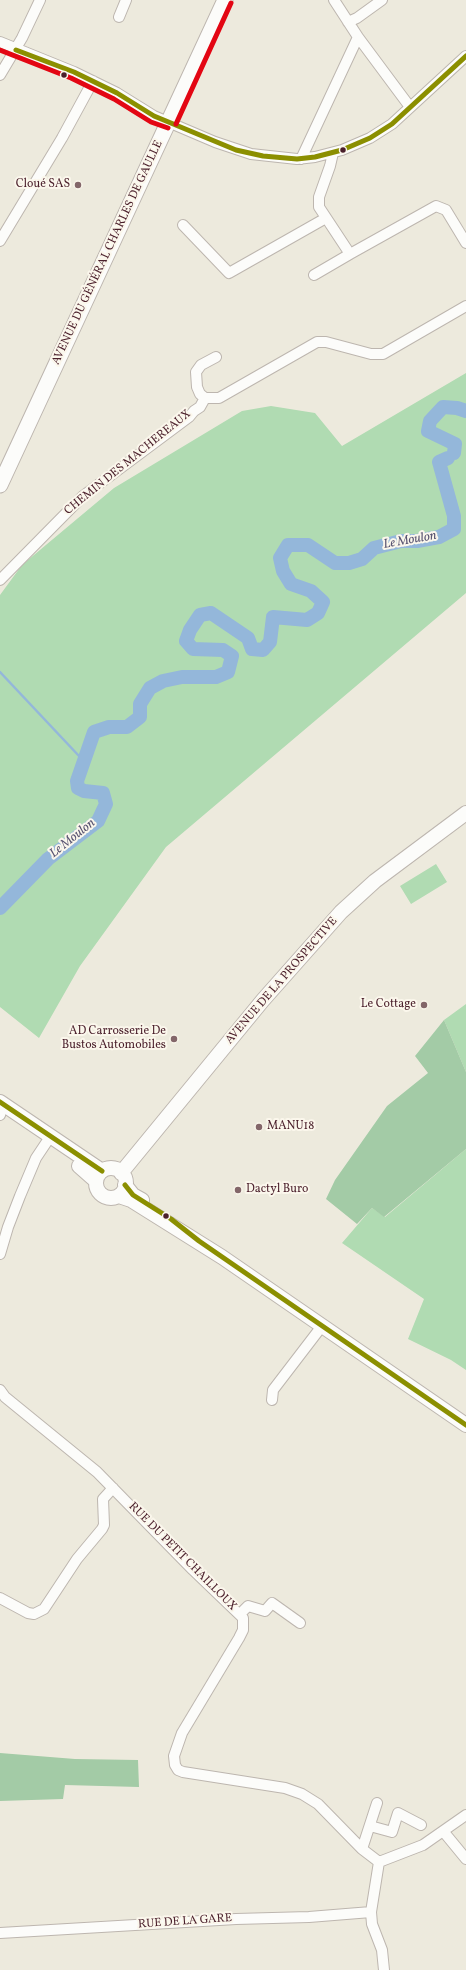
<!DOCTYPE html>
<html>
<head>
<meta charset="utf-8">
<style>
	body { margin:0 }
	canvas { display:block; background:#edeadd }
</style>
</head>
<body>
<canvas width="466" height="1970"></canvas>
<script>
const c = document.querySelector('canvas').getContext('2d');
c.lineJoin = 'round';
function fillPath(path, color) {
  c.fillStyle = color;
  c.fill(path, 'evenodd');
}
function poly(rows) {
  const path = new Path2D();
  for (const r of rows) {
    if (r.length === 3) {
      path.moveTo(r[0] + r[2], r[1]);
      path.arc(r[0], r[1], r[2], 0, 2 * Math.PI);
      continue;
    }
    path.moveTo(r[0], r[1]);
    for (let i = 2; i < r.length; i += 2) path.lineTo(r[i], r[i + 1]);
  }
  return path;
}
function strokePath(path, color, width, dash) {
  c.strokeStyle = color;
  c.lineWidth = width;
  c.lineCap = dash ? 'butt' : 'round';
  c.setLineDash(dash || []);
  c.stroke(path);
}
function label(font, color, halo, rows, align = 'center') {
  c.font = font + ' Vollkorn,serif';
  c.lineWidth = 4;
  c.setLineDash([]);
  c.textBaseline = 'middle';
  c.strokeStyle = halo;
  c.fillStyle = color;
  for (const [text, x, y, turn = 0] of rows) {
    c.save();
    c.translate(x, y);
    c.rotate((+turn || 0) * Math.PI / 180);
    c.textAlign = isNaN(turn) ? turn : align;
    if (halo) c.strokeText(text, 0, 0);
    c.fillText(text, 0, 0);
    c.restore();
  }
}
const green = poly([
	[466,373,466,593,166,847,80,966,39,1038,0,1007,0,595,22,565,114,488,242,411,271,406,315,413,342,446],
	[436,864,447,882,411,904,400,886],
	[466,1004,466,1072,444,1020],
	[466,1149,466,1370,451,1360,408,1339,424,1299,342,1243,372,1208,385,1217]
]);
const forest = poly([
	[444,1020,466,1072,466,1149,384,1217,372,1208,357,1224,326,1199,335,1180,387,1106,428,1073,415,1056],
	[0,1753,75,1759,138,1760,139,1787,65,1785,63,1799,0,1801]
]);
const stream = poly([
	[0,672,79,756,83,758]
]);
const river = poly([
	[454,453,455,444,428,431,430,421,443,407,457,408,466,411],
	[0,908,48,859,98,821,106,804,103,793,84,791,78,788,77,781,94,732,109,727,127,727,140,717,140,704,150,688,163,681,182,677,216,677,228,672,232,656,223,650,193,649,186,641,190,630,200,615,211,613,248,638,252,649,263,650,270,642,273,617,307,620,318,613,323,602,311,591,291,584,283,571,280,558,288,545,308,545,335,563,349,563,362,559,374,548,401,541,417,541,439,537,454,529,454,516,439,462,448,458]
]);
const street = poly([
	[334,0,358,37,410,107],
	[119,17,126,0],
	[348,22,357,18,382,0],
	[0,42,74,72,117,93,154,116,215,142,251,154,297,159,315,157,342,150,370,138,392,124,466,56],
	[0,75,22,38,40,0],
	[333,153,330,166,319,197,319,207,350,254,436,206,446,210,466,243],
	[301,159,358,37],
	[183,225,229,273,326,218],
	[0,241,62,138,93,81],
	[314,275,350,254],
	[205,398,219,398,317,342,326,342,371,354,383,354,466,306],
	[205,398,200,394,197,387,196,372,201,365,216,357],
	[0,580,83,496,189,417,194,411,200,407,205,398],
	[0,1115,1,1112],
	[0,1254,8,1227,20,1196,36,1158,50,1137],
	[0,1390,5,1397,97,1472,193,1570,243,1618,243,1630,239,1638,182,1733,174,1756,175,1765,178,1770,183,1772,285,1788,302,1794,318,1804,362,1849,379,1862],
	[272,1400,273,1390,322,1326],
	[0,1598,28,1613,34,1614,44,1609,77,1559,102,1529,104,1525,103,1499,113,1488],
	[240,1614,248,1606,265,1611,272,1603,300,1623],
	[370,1826,392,1832,398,1813,421,1825],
	[443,1831,466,1859],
	[362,1849,377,1803],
	[0,1933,236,1919,309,1917,371,1912],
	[384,1970,382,1950,372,1924,371,1912,379,1862,423,1845,466,1815]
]);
const secondary = poly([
	[0,1102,102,1171],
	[79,1166,96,1181],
	[111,1183,15],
	[121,1173,263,1000,341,912,375,881,466,813],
	[125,1185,133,1195,142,1200],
	[119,1196,131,1200,222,1257,466,1425]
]);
const primary = poly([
	[0,485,225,0]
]);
const bus1 = poly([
	[16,50,74,72,117,93,154,116,236,150,263,156,297,159,315,157,342,150,370,138,392,124,466,56],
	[0,1102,102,1171],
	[125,1185,133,1195,171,1219,199,1241,466,1425]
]);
const bus2 = poly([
	[0,50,71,78,114,99,151,122,168,128],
	[176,124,231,3]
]);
const markers = [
	[64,75,3.5,"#4a1f2b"],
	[343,150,3.5,"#4a1f2b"],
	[78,185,4,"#836669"],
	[424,1005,4,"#836669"],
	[174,1039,4,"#836669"],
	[259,1127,4,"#836669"],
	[238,1190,4,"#836669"],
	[166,1216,3.5,"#4a1f2b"]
];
const poiNames = [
	["Cloué SAS",70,185],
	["Le Cottage",416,1005],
	["AD Carrosserie De",166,1032],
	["Bustos Automobiles",166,1046],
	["MANU18",267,1127,"left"],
	["Dactyl Buro",246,1190,"left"]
];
const streetNames = [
	["AVENUE DU GÉNÉRAL CHARLES DE GAULLE",108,253,-65],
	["CHEMIN DES MACHEREAUX",128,463,-39],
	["AVENUE DE LA PROSPECTIVE",282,981,-49],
	["RUE DU PETIT CHAILLOUX",182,1557,45],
	["RUE DE LA GARE",185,1922,-4]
];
const waterNames = [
	["Le Moulon",410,541,-10],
	["Le Moulon",73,839,-39]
];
fillPath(green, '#b0dbb2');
fillPath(forest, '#a3cba6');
strokePath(stream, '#94b7da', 2.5);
strokePath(river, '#94b7da', 14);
strokePath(street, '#bdb6af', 12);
strokePath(secondary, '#bdb6af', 16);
strokePath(primary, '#bdb6af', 17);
strokePath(street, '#fcfcfa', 10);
strokePath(secondary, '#fcfcfa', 14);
strokePath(primary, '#fcfcfa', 15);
strokePath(bus1, '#8b8f00', 5);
strokePath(bus2, '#e30613', 5);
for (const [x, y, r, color] of markers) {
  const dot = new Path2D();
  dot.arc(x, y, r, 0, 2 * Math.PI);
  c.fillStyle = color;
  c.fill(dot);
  strokePath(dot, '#fbf7ec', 1.5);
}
label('12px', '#4a1f2b', '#fbf7ec', poiNames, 'right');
label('12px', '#4a1f2b', '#fbf7ec', streetNames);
label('italic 13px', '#585371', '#fbf7ec', waterNames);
</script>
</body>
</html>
